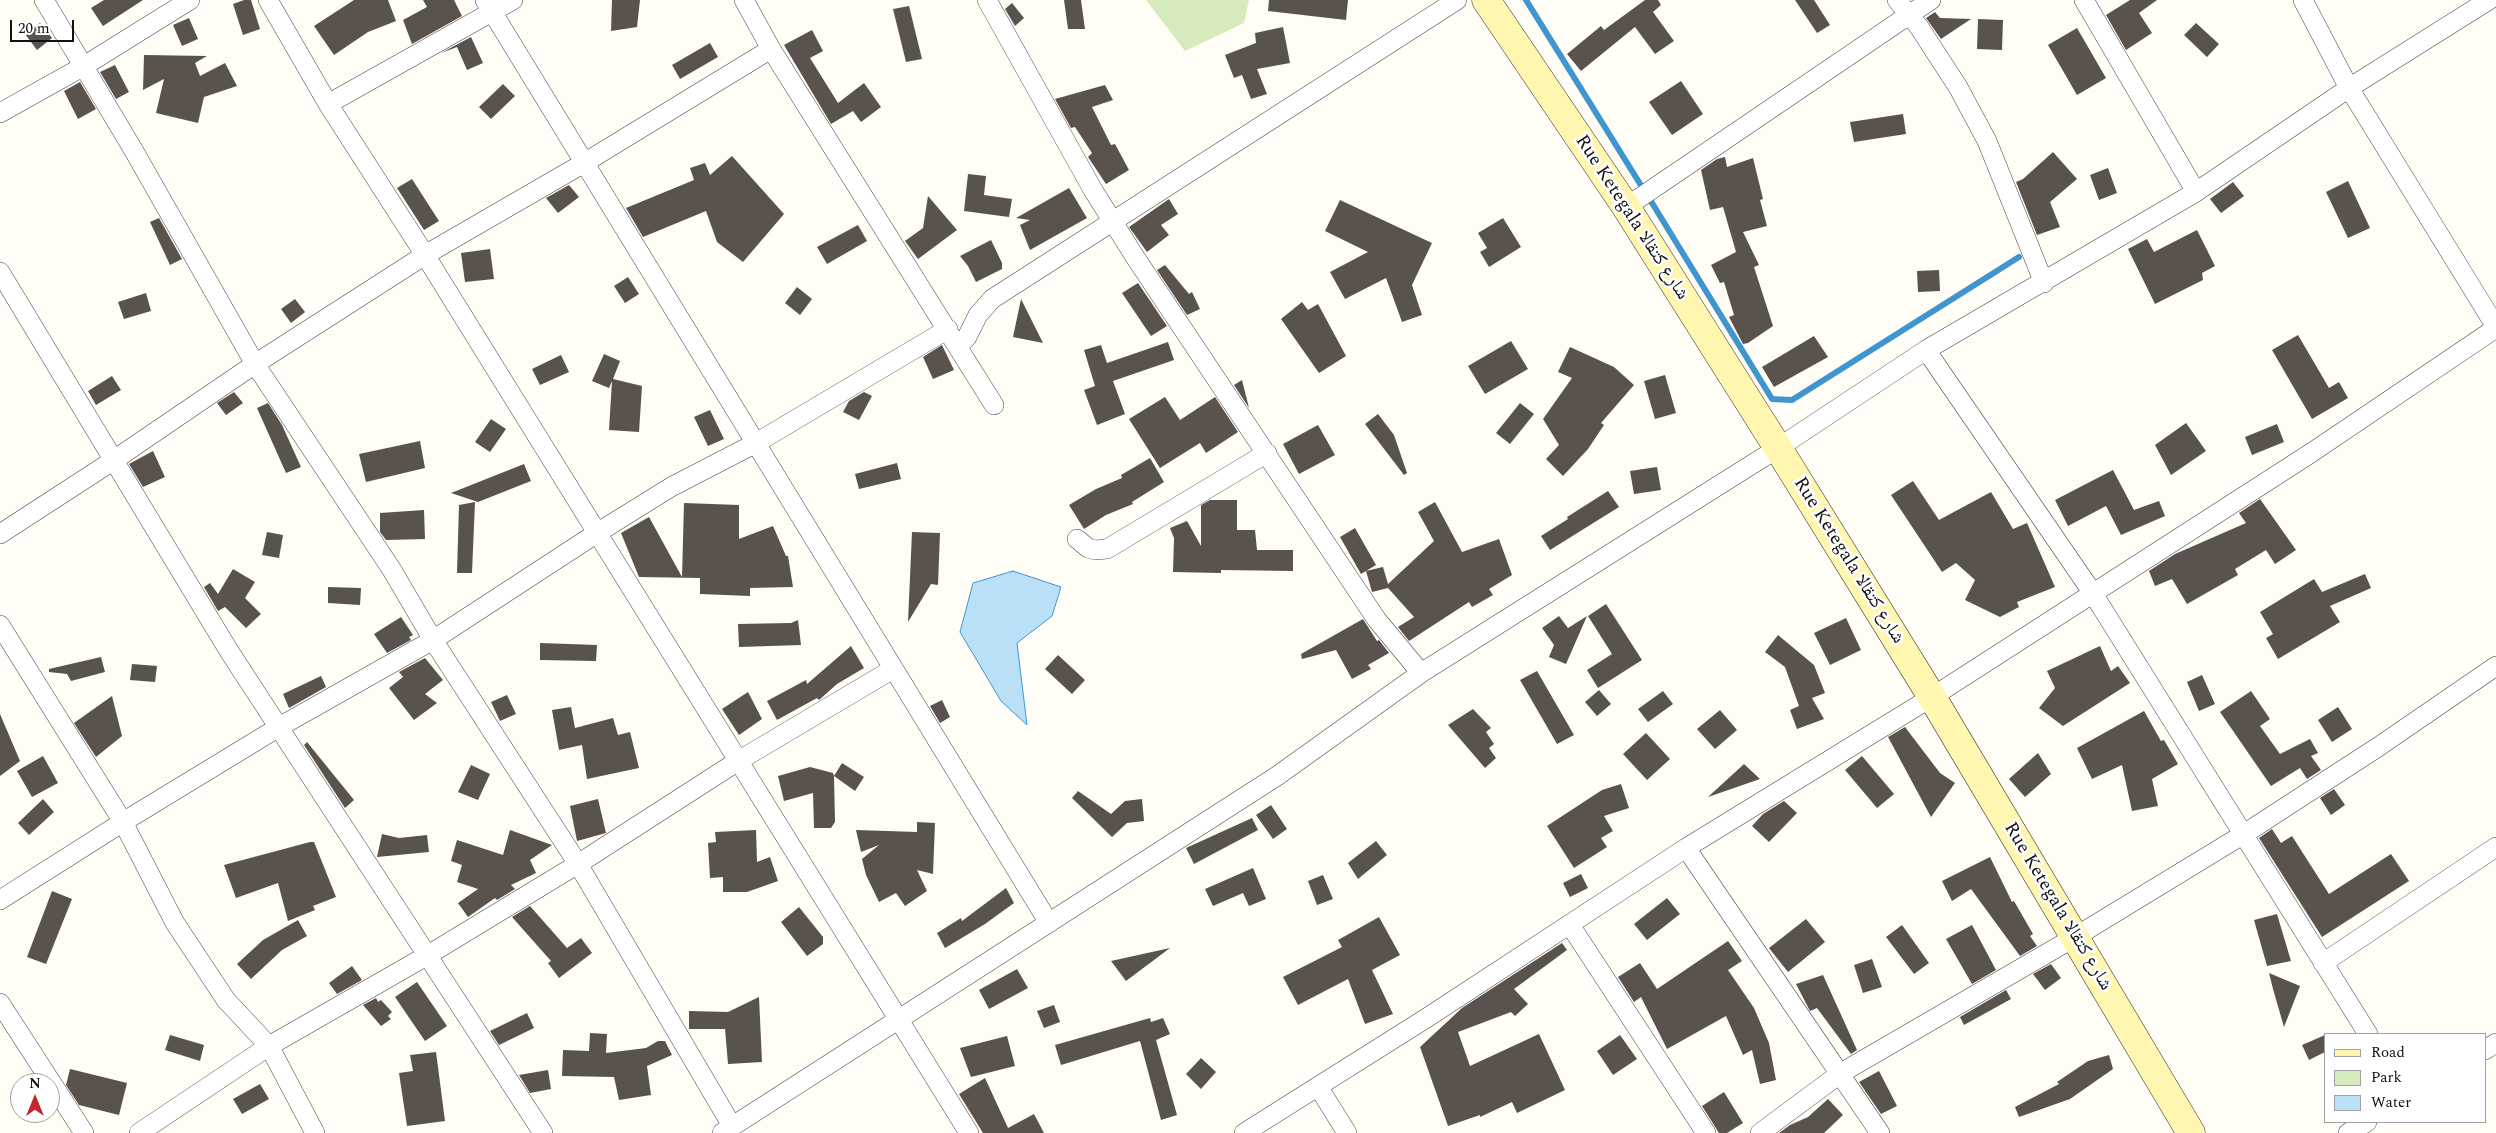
<!DOCTYPE html>
<html>
<head>
<meta charset="utf-8">
<style>
	body { margin:0 }
	#map { position:relative; width:2496px; height:1133px; overflow:hidden; background:#fffdf5; font-family:Spectral,serif }
	canvas { display:block }
	.legend { position:absolute; left:2324px; top:1033px; width:162px; height:90px; box-sizing:border-box; background:#fff; border:1px solid #a0a0a0; margin:0; padding:6px 9px; list-style:none; font-size:15px; color:#111 }
	.legend li { display:flex; align-items:center; gap:10px; height:25px }
	.legend b { width:25px; border:1px solid #a0a0a0 }
	.north { position:absolute; left:10px; top:1073px; width:50px; height:50px; box-sizing:border-box; background:#fff; border:1px solid #a0a0a0; border-radius:50%; rotate:0deg; font-size:14px; font-weight:700; line-height:20px; text-align:center; color:#111 }
	.north::after { content:''; display:block; margin:auto; width:18px; height:22px; background:#c4262e; clip-path:polygon(50% 0,100% 100%,50% 72%,0 100%) }
	.scale { position:absolute; left:10px; top:20px; width:64px; height:22px; box-sizing:border-box; border:2px solid #111; border-top:0; padding-left:6px; font-size:15px; line-height:18px; white-space:nowrap; color:#111; -webkit-text-stroke:4px #fff; paint-order:stroke }
</style>
</head>
<body>
<div id="map">
<canvas width="2496" height="1133"></canvas>
<ul class="legend">
<li><b style="height:6px;background:#fff6b0"></b>Road</li>
<li><b style="height:14px;background:#d5ebbd"></b>Park</li>
<li><b style="height:14px;background:#b9e0f7"></b>Water</li>
</ul>
<div class="north">N</div>
<div class="scale">20 m</div>
</div>
<script>
const c = document.querySelector('canvas').getContext('2d');
c.lineJoin = 'round';
function fillPath(path, color) {
  c.fillStyle = color;
  c.fill(path, 'evenodd');
}
function poly(rows) {
  const path = new Path2D();
  for (const r of rows) {
    path.moveTo(r[0], r[1]);
    for (let i = 2; i < r.length; i += 2) path.lineTo(r[i], r[i + 1]);
  }
  return path;
}
function strokePath(path, color, width, dash) {
  c.strokeStyle = color;
  c.lineWidth = width;
  c.lineCap = dash ? 'butt' : 'round';
  c.setLineDash(dash || []);
  c.stroke(path);
}
function label(font, color, halo, rows, align = 'center') {
  c.font = font + ' Spectral,"Noto Naskh Arabic",serif';
  c.lineWidth = 5;
  c.setLineDash([]);
  c.textBaseline = 'middle';
  c.strokeStyle = halo;
  c.fillStyle = color;
  for (const [text, x, y, turn = 0] of rows) {
    c.save();
    c.translate(x, y);
    c.rotate((+turn || 0) * Math.PI / 180);
    c.textAlign = isNaN(turn) ? turn : align;
    if (halo) c.strokeText(text, 0, 0);
    c.fillText(text, 0, 0);
    c.restore();
  }
}
const green = poly([
	[1146,0,1249,0,1244,23,1185,51]
]);
const water = poly([
	[1013,571,1061,587,1052,616,1017,643,1027,725,1001,701,960,632,973,583,1013,571]
]);
const stream = poly([
	[1526,0,1642,187],
	[1649,198,1772,399,1792,400,2019,257]
]);
const building = poly([
	[104,0,143,0,103,26,91,8],
	[244,0,251,0,260,29,243,35,233,4],
	[354,0,388,0,396,21,368,32,334,55,314,26],
	[423,0,454,0,462,16,412,44,403,20,427,7],
	[612,0,640,0,637,27,611,31],
	[1064,0,1081,0,1085,29,1068,29],
	[1269,0,1348,0,1346,20,1268,11],
	[1658,0,1661,5,1653,12,1674,41,1655,54,1635,27,1581,71,1567,54,1601,26,1604,30,1645,0],
	[1795,0,1814,0,1830,25,1817,33],
	[2130,0,2157,0,2139,13,2152,33,2126,50,2106,15],
	[1012,3,1024,18,1015,26,1005,9],
	[909,6,922,59,906,62,893,9],
	[1935,12,1940,18,1971,19,1941,39,1926,18],
	[189,18,198,39,182,46,173,25],
	[1978,19,2003,20,2002,50,1977,49],
	[40,23,52,38,37,50,25,34],
	[2196,23,2219,44,2207,57,2184,35],
	[1283,27,1290,63,1257,69,1267,94,1251,99,1242,75,1234,78,1225,55,1256,43,1255,33],
	[2077,28,2106,78,2077,95,2048,45],
	[812,30,823,51,810,58,838,103,864,83,881,107,861,122,853,111,831,124,784,45],
	[471,37,483,63,467,70,457,47,441,53],
	[710,43,718,57,680,79,672,65],
	[144,55,207,56,195,63,200,76,225,63,237,86,204,97,198,123,156,113,164,79,143,90],
	[115,65,129,92,116,99,100,72],
	[1681,81,1703,114,1672,135,1649,102],
	[80,82,96,109,78,119,64,91],
	[503,84,515,96,491,119,479,107],
	[1105,85,1113,100,1092,107,1111,145,1115,144,1129,170,1106,184,1088,157,1092,153,1075,127,1071,128,1055,99],
	[1903,114,1906,134,1854,142,1850,122],
	[2053,152,2077,179,2050,202,2060,227,2037,235,2016,182,2023,179],
	[732,156,784,214,743,262,717,242,706,211,643,237,626,208,694,180,690,168,705,163,710,175],
	[1725,157,1727,167,1753,158,1763,199,1760,200,1767,226,1743,232,1759,265,1754,267,1773,326,1748,343,1743,344,1729,317,1734,315,1724,282,1720,283,1711,265,1736,252,1723,207,1710,210,1701,170,1717,159],
	[2108,168,2117,193,2099,200,2090,175],
	[968,174,986,176,984,195,1012,199,1009,217,964,211],
	[412,179,439,221,424,230,397,188],
	[2348,181,2370,228,2348,238,2326,192],
	[2233,182,2244,196,2221,213,2210,199],
	[569,185,579,197,558,213,546,198],
	[1069,188,1087,218,1030,250,1020,225,1030,220,1016,218],
	[928,196,957,230,918,259,905,241,923,228],
	[1169,199,1178,214,1161,225,1169,235,1147,252,1129,227],
	[1340,200,1432,243,1412,285,1422,315,1402,322,1386,278,1345,299,1330,272,1368,252,1325,231],
	[159,218,182,259,170,265,150,222],
	[1503,218,1521,247,1489,267,1480,252,1487,248,1478,233],
	[858,225,867,241,827,264,817,247],
	[2197,230,2215,266,2202,273,2203,280,2155,304,2128,249,2147,239,2154,252],
	[991,240,1002,263,1002,269,976,282,968,266,960,256],
	[490,249,494,279,465,282,461,253],
	[1165,265,1189,294,1192,292,1200,309,1187,315,1157,270],
	[1939,270,1940,291,1918,292,1917,271],
	[628,277,639,294,625,303,614,286],
	[1138,283,1167,326,1151,336,1122,293],
	[797,287,812,299,800,315,785,303],
	[146,293,151,311,124,319,118,302],
	[295,299,305,312,291,323,281,309],
	[1021,299,1043,343,1013,337],
	[1302,302,1308,310,1318,304,1346,356,1319,373,1281,319],
	[2298,335,2329,388,2339,382,2348,398,2312,419,2272,350],
	[1814,336,1828,357,1774,387,1762,367],
	[1511,341,1528,369,1485,394,1468,366],
	[1168,342,1174,360,1113,381,1125,414,1097,425,1084,390,1095,386,1084,350,1101,345,1107,363],
	[942,345,954,370,933,379,923,357],
	[1570,347,1614,367,1634,385,1601,423,1604,425,1588,449,1563,476,1546,459,1559,445,1543,419,1572,378,1558,372],
	[604,354,620,361,613,379,642,386,639,432,609,430,612,381,609,388,592,381],
	[561,355,569,372,540,385,532,369],
	[1665,375,1676,413,1655,419,1644,381],
	[112,376,121,390,96,405,88,391],
	[1242,380,1249,408,1234,385],
	[234,392,243,403,226,415,217,403],
	[864,392,872,396,859,420,843,412,849,401],
	[1165,397,1180,420,1215,397,1238,432,1206,453,1200,443,1160,468,1129,419],
	[268,403,282,425,301,467,286,473,257,408],
	[1520,403,1534,414,1510,444,1496,433],
	[710,410,724,439,708,446,694,417],
	[1378,414,1394,435,1407,473,1404,475,1365,424],
	[491,419,506,429,490,452,475,442],
	[2186,423,2206,451,2171,475,2155,445],
	[2277,424,2284,442,2252,455,2245,437],
	[1318,425,1335,455,1299,474,1283,444],
	[420,441,425,468,366,482,359,454],
	[153,451,165,477,143,487,129,464],
	[1150,458,1164,482,1132,502,1133,504,1106,515,1084,529,1069,505,1096,489,1122,478,1121,475],
	[897,463,901,479,859,489,855,474],
	[524,464,531,481,478,502,451,493],
	[1657,467,1661,490,1634,494,1630,471],
	[2113,470,2134,510,2159,501,2165,516,2121,535,2106,506,2068,526,2055,500],
	[1913,481,1939,520,1991,492,2013,529,2027,523,2055,587,2017,602,2019,607,2000,617,1965,600,1975,580,1956,563,1942,572,1891,495],
	[1608,491,1619,507,1550,550,1541,536,1568,519,1567,517],
	[2260,499,2296,550,2275,564,2266,550,2235,569,2238,575,2187,604,2172,579,2155,586,2149,571,2175,554,2246,523,2239,513],
	[1210,500,1237,500,1237,530,1255,530,1257,550,1293,550,1293,571,1221,570,1221,573,1173,572,1174,538,1170,528,1187,521,1201,546,1201,505],
	[475,502,472,573,457,573,459,505],
	[1435,502,1462,552,1499,539,1512,575,1489,589,1493,595,1472,607,1469,602,1409,641,1398,627,1414,617,1388,588,1372,592,1366,571,1383,567,1388,584,1434,541,1418,512],
	[684,503,739,505,739,539,773,526,786,556,788,556,793,587,750,588,750,596,700,594,700,578,639,577,621,533,649,517,682,577],
	[424,510,425,539,386,540,380,532,380,513],
	[1355,528,1376,565,1361,574,1340,537],
	[267,532,283,535,279,558,262,555],
	[912,532,940,533,938,585,931,584,908,622],
	[233,569,255,582,245,598,261,614,246,628,225,607,218,611,204,587,210,583,218,594],
	[2365,574,2371,588,2330,606,2340,622,2278,659,2266,638,2273,634,2260,612,2314,579,2322,592],
	[328,587,361,588,360,605,328,603],
	[1606,604,1642,660,1598,688,1587,670,1612,654,1588,616],
	[1559,616,1568,628,1587,616,1566,664,1549,657,1554,645,1542,628],
	[401,617,413,635,409,637,411,640,387,653,374,634],
	[1846,618,1861,650,1830,665,1814,633],
	[1363,619,1377,641,1379,640,1389,653,1368,665,1371,669,1352,679,1336,650,1302,659,1301,654],
	[798,620,801,645,739,647,738,624,791,623],
	[1778,635,1814,665,1825,693,1812,698,1824,719,1797,729,1790,710,1799,706,1785,667,1765,652],
	[540,643,597,645,596,661,540,660],
	[851,646,864,668,837,684,819,700,817,698,777,720,767,701,806,680,807,684],
	[2100,646,2111,671,2118,666,2130,683,2063,726,2039,708,2055,688,2047,671],
	[1058,655,1085,680,1072,694,1045,669],
	[101,657,105,672,71,681,67,674,49,672,49,669],
	[425,658,443,680,425,694,437,703,414,720,389,688,403,677,399,672],
	[132,664,157,666,155,682,130,680],
	[1537,671,1574,735,1557,744,1520,680],
	[2202,675,2215,704,2199,711,2187,682],
	[321,676,326,687,289,708,283,694],
	[1599,690,1611,704,1597,716,1585,702],
	[1663,691,1673,704,1648,722,1638,709],
	[2251,691,2270,719,2260,726,2280,754,2310,739,2318,753,2311,756,2321,770,2307,779,2300,768,2271,786,2220,712],
	[748,692,762,719,739,735,722,709],
	[507,695,516,714,500,721,491,702],
	[112,696,122,736,96,757,74,723],
	[942,700,950,717,940,723,930,706],
	[571,707,575,728,613,718,618,735,630,732,639,768,587,779,582,745,559,750,552,710],
	[2338,707,2352,729,2332,742,2318,720],
	[1473,709,1491,728,1486,732,1494,744,1489,748,1496,758,1485,768,1448,725],
	[1720,710,1737,730,1715,749,1697,729],
	[2144,711,2161,741,2164,740,2178,764,2152,779,2158,806,2132,811,2122,765,2092,779,2077,748],
	[0,714,20,761,0,776],
	[1905,727,1940,773,1955,783,1931,817,1888,737],
	[1646,733,1670,759,1647,780,1623,754],
	[307,742,354,800,345,808,304,745],
	[2038,753,2051,774,2025,797,2009,779],
	[43,756,58,783,32,797,17,771],
	[1862,756,1894,794,1877,808,1845,770],
	[842,763,864,777,855,791,834,776,835,822,831,828,814,828,813,793,784,801,778,776,810,767,833,773,834,776],
	[1744,764,1760,779,1708,797],
	[471,765,490,774,478,800,458,792],
	[1621,784,1629,808,1604,816,1613,831,1601,838,1607,847,1574,868,1547,826,1602,790],
	[2334,789,2345,805,2331,815,2320,798],
	[1078,791,1111,814,1125,801,1142,799,1144,821,1127,823,1112,837,1072,798],
	[43,799,54,812,29,835,18,823],
	[598,799,606,833,577,841,570,806],
	[1784,801,1797,813,1769,842,1752,826,1763,814],
	[1271,805,1287,829,1273,839,1256,815],
	[1252,818,1258,830,1194,864,1186,848],
	[917,822,935,823,933,874,917,870,927,891,905,906,896,893,879,902,866,875,862,859,879,845,861,852,856,830,917,832],
	[2272,829,2281,843,2292,836,2329,894,2391,854,2409,881,2322,937,2259,838],
	[510,830,552,845,530,860,536,873,511,885,515,889,497,900,495,898,468,917,458,903,478,889,457,882,462,865,451,861,457,840,503,855],
	[756,830,757,862,770,857,778,881,747,892,723,892,723,877,710,878,708,843,716,842,715,832],
	[382,834,399,838,427,835,429,852,377,857],
	[1376,841,1387,855,1358,879,1348,863],
	[310,842,314,842,336,897,313,906,315,910,288,921,278,883,236,898,224,865],
	[1990,857,2012,902,2014,901,2033,934,2030,936,2037,946,2020,956,1971,889,1952,901,1942,881],
	[1253,868,1266,899,1249,906,1243,893,1213,906,1205,889],
	[1581,874,1588,888,1570,897,1563,883],
	[1323,875,1333,899,1317,905,1308,881],
	[1006,888,1014,903,985,924,945,948,937,933,961,918,962,921],
	[52,891,72,899,46,964,27,957],
	[1667,898,1680,914,1647,940,1634,924],
	[530,906,567,948,581,938,592,953,559,978,548,963,551,961,512,917],
	[799,907,823,937,823,944,807,956,781,922],
	[2277,914,2291,961,2267,966,2254,920],
	[1379,917,1400,955,1372,970,1393,1014,1365,1024,1348,979,1298,1005,1283,977,1342,947,1338,940],
	[1806,919,1825,942,1788,972,1769,948],
	[298,920,307,936,282,950,251,979,237,964,263,940],
	[1902,925,1929,963,1914,974,1886,937],
	[1972,925,1996,970,1972,984,1946,939],
	[1728,941,1742,961,1728,970,1754,1008,1769,1043,1776,1080,1760,1084,1752,1050,1743,1055,1726,1016,1667,1049,1641,997,1634,1002,1618,977,1640,963,1657,989],
	[1562,943,1567,950,1514,989,1528,1004,1515,1016,1511,1012,1458,1032,1470,1066,1539,1034,1565,1090,1517,1113,1512,1102,1480,1117,1480,1115,1448,1126,1420,1047,1462,1008],
	[1170,948,1126,981,1111,961],
	[1872,959,1882,987,1863,993,1854,965],
	[2051,964,2061,978,2045,990,2033,974],
	[352,966,362,980,337,994,329,983],
	[1017,969,1028,988,989,1009,979,990],
	[2269,973,2300,986,2284,1027,2273,989],
	[1823,975,1857,1050,1851,1054,1817,1008,1810,1011,1796,984],
	[417,982,447,1026,425,1041,395,997],
	[2006,990,2011,999,1964,1025,1960,1017],
	[759,997,762,1062,728,1064,725,1029,689,1029,689,1011,728,1012],
	[376,998,378,1002,381,1000,392,1012,388,1016,391,1019,381,1026,363,1005],
	[1054,1005,1060,1022,1044,1028,1037,1011],
	[527,1013,534,1028,499,1045,490,1031],
	[1150,1018,1151,1022,1163,1018,1170,1034,1156,1040,1177,1115,1161,1120,1140,1041,1061,1065,1055,1045],
	[590,1033,607,1034,606,1053,646,1048,658,1041,665,1041,672,1055,647,1066,651,1095,619,1100,614,1077,562,1076,563,1050,589,1051],
	[170,1035,204,1045,200,1061,165,1050],
	[1620,1035,1637,1059,1613,1075,1597,1051],
	[2325,1035,2325,1052,2309,1060,2302,1045],
	[1007,1036,1015,1066,971,1077,960,1048],
	[436,1052,445,1121,407,1126,399,1073,413,1071,410,1055],
	[2109,1055,2113,1069,2070,1099,2019,1117,2015,1107,2059,1084,2057,1082,2088,1061],
	[1201,1058,1216,1072,1201,1089,1186,1074],
	[70,1069,127,1083,119,1115,79,1105,66,1085],
	[548,1070,551,1089,530,1093,519,1075],
	[1879,1071,1897,1106,1881,1114,1859,1082],
	[985,1078,1008,1128,1034,1114,1044,1133,983,1133,959,1094],
	[260,1084,269,1099,242,1114,233,1099],
	[1724,1092,1743,1123,1727,1133,1719,1133,1702,1106],
	[1828,1099,1843,1115,1824,1133,1779,1133,1790,1125,1808,1117]
]);
const street = poly([
	[44,0,134,151,255,364,392,570,433,640,578,864,732,1126],
	[268,0,328,104,425,255,969,1133],
	[485,0,1049,923],
	[744,0,771,49,994,405],
	[987,0,1093,190,1135,257,1377,620,1421,673],
	[1897,0,1919,27,1958,87,1987,141,2044,283],
	[2084,0,2196,192],
	[2303,0,2349,88,2496,327],
	[328,104,513,0],
	[0,113,84,66,190,0],
	[1626,207,1931,0],
	[0,272,229,651,543,1133],
	[958,346,967,337,978,315,992,299,1457,0],
	[1926,350,2092,592,2368,1034],
	[0,534,114,460,255,364,425,255,584,163,771,49],
	[1077,539,1088,548,1095,550,1107,549,1267,453],
	[0,625,123,822,175,923,226,1000,269,1046,315,1133],
	[1686,848,1880,1133],
	[0,900,123,822,279,727,433,640,597,533,671,487,756,443,948,329],
	[1570,925,1706,1133],
	[2323,963,2496,847],
	[0,1003,84,1133],
	[2485,1050,2496,1043],
	[1319,1088,1347,1133],
	[139,1133,269,1046,428,955,578,864,738,761,893,669],
	[722,1133,1277,776,1421,673,1778,448,1926,350,2196,192,2349,88,2489,0],
	[1244,1133,1425,1019,1686,848,1932,697,2311,453,2496,328],
	[1760,1133,1841,1073,2075,937,2244,834,2378,747,2496,666],
	[2348,1133,2367,1122]
]);
const secondary = poly([
	[1486,0,1626,207,1778,448,1932,697,2191,1133]
]);
const streetNames = [
	["Rue Ketegala شارع كتقالا",1631,218,57],
	["Rue Ketegala شارع كتقالا",1848,561,58],
	["Rue Ketegala شارع كتقالا",2057,907,59]
];
fillPath(green, '#d5ebbd');
fillPath(water, '#b9e0f7');
strokePath(water, '#3f96cf', 1);
strokePath(stream, '#3f96cf', 6);
fillPath(building, '#5a524d');
strokePath(street, '#444', 20);
strokePath(secondary, '#333', 29);
strokePath(street, '#fff', 19);
strokePath(secondary, '#fff6b0', 28);
label('19px', '#111', '#fff', streetNames);
</script>
</body>
</html>
